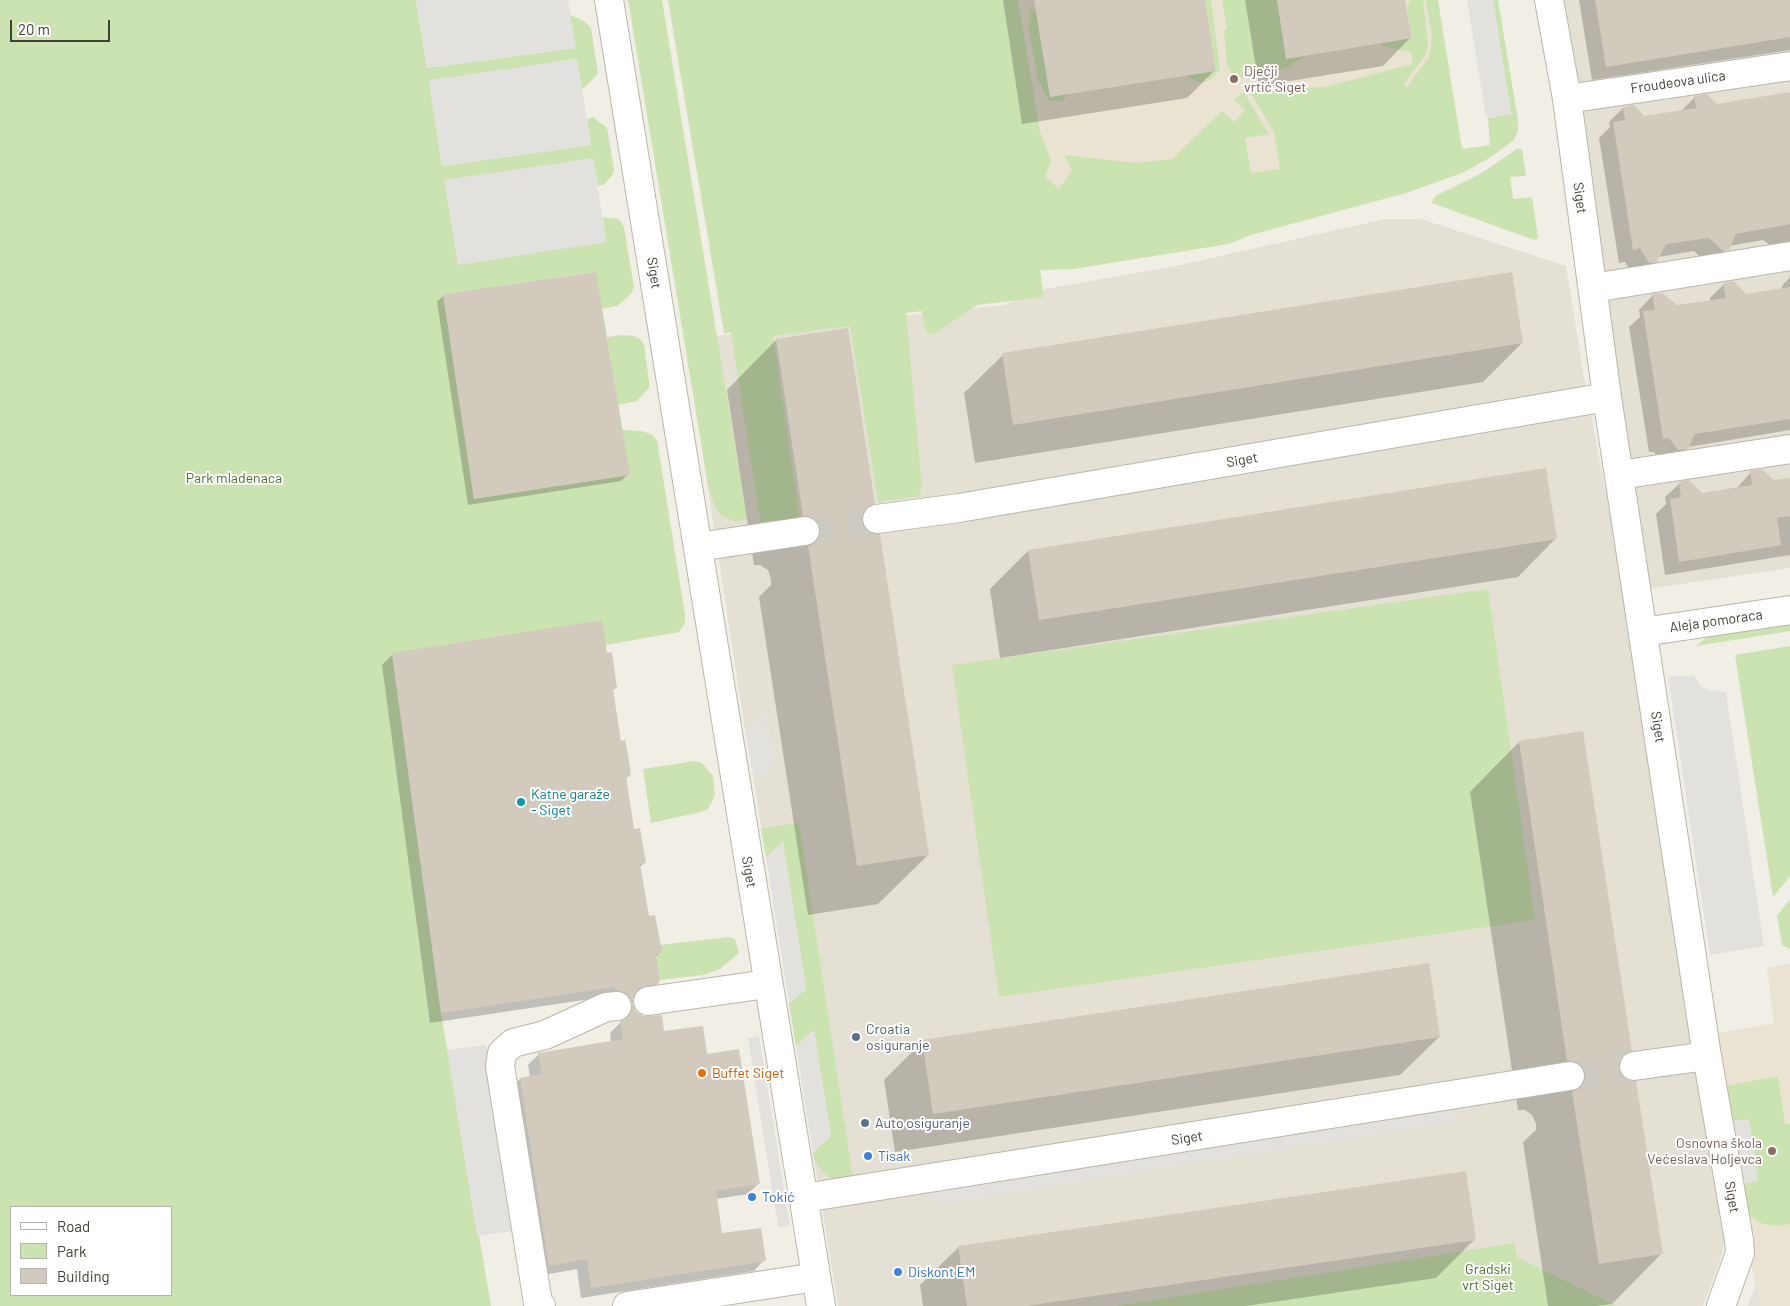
<!DOCTYPE html>
<html>
<head>
<meta charset="utf-8">
<style>
	body { margin:0 }
	#map { position:relative; width:1790px; height:1306px; overflow:hidden; background:#f1eee6; font-family:Barlow,sans-serif }
	canvas { display:block }
	.legend { position:absolute; left:10px; top:1206px; width:162px; height:90px; box-sizing:border-box; background:#fff; border:1px solid #b4b2af; margin:0; padding:6px 9px; list-style:none; font-size:15px; color:#443f36 }
	.legend li { display:flex; align-items:center; gap:10px; height:25px }
	.legend b { width:25px; border:1px solid #b4b2af }
	.scale { position:absolute; left:10px; top:20px; width:100px; height:22px; box-sizing:border-box; border:2px solid #443f36; border-top:0; padding-left:6px; font-size:15px; line-height:18px; white-space:nowrap; color:#443f36; -webkit-text-stroke:4px #fff; paint-order:stroke }
</style>
</head>
<body>
<div id="map">
<canvas width="1790" height="1306"></canvas>
<ul class="legend">
<li><b style="height:6px;background:#fff"></b>Road</li>
<li><b style="height:14px;background:#cbe3b1"></b>Park</li>
<li><b style="height:14px;background:#d2cabc"></b>Building</li>
</ul>
<div class="scale">20 m</div>
</div>
<script>
const c = document.querySelector('canvas').getContext('2d');
c.lineJoin = 'round';
function fillPath(path, color) {
  c.fillStyle = color;
  c.fill(path, 'evenodd');
}
function poly(rows) {
  const path = new Path2D();
  for (const r of rows) {
    path.moveTo(r[0], r[1]);
    for (let i = 2; i < r.length; i += 2) path.lineTo(r[i], r[i + 1]);
  }
  return path;
}
function strokePath(path, color, width, dash) {
  c.strokeStyle = color;
  c.lineWidth = width;
  c.lineCap = dash ? 'butt' : 'round';
  c.setLineDash(dash || []);
  c.stroke(path);
}
function label(font, color, halo, rows, align = 'center') {
  c.font = font + ' Barlow,sans-serif';
  c.lineWidth = 4;
  c.setLineDash([]);
  c.textBaseline = 'middle';
  c.strokeStyle = halo;
  c.fillStyle = color;
  for (const [text, x, y, turn = 0] of rows) {
    c.save();
    c.translate(x, y);
    c.rotate((+turn || 0) * Math.PI / 180);
    c.textAlign = isNaN(turn) ? turn : align;
    if (halo) c.strokeText(text, 0, 0);
    c.fillText(text, 0, 0);
    c.restore();
  }
}
const residential = poly([
	[1559,0,1790,0,1790,568,1648,589],
	[1385,219,1421,219,1566,266,1586,390,1643,683,1726,1231,1721,1258,1703,1306,1617,1306,1517,1257,1515,1244,1114,1306,838,1306,813,1153,831,1136,814,1030,796,1046,789,1003,806,989,783,842,766,857,754,781,774,765,766,714,745,730,685,339,1004,305,1045,289,1176,266]
]);
const education = poly([
	[1007,0,1433,0,1461,168,1047,238],
	[1790,964,1790,1306,1760,1306,1737,1194,1731,1121,1713,1034,1774,1023,1767,968]
]);
const green = poly([
	[0,0,416,0,427,68,575,48,570,15,584,21,591,28,598,74,582,90,577,59,429,81,442,166,591,145,587,119,593,117,607,128,614,169,613,174,605,184,598,186,593,158,606,242,603,217,619,219,624,227,634,287,631,294,617,306,601,309,595,272,443,294,468,458,474,499,622,430,641,431,651,434,657,440,685,615,685,623,679,632,606,645,392,653,441,1013,491,1306,0,1306],
	[11,1207,171,1207,171,1295,11,1295],
	[628,0,662,0,747,520,734,521,723,517,716,509,709,491],
	[668,0,1018,0,1040,132,1051,161,1045,177,1059,189,1072,170,1064,155,1137,163,1172,159,1222,111,1234,122,1245,110,1234,100,1243,91,1269,134,1245,138,1251,173,1280,169,1274,132,1249,91,1324,87,1413,64,1411,52,1383,46,1381,43,1412,38,1407,7,1410,0,1423,0,1428,43,1427,53,1403,85,1407,87,1429,57,1432,38,1426,0,1438,0,1462,149,1490,145,1488,118,1511,114,1493,0,1498,0,1518,120,1518,132,1513,141,1491,157,1462,173,1406,193,1251,235,1228,244,1074,269,1040,270,1044,297,977,305,933,335,925,331,922,311,906,313,922,487,919,496,878,502,850,326,773,336,800,521,761,526,731,333,724,333],
	[1205,0,1211,0,1220,70,1209,81,1201,82,1193,80,1187,75,1216,70],
	[1222,0,1277,0,1286,58,1307,55,1288,67,1266,74,1235,79,1227,64,1224,31,1227,29],
	[1036,9,1050,97,1068,94,1063,101,1049,101,1038,81,1028,23,1031,22,1029,10],
	[1517,149,1522,149,1526,176,1510,177,1513,199,1532,197,1538,238,1534,240,1432,203,1433,199,1437,195,1480,174],
	[622,335,634,336,641,340,644,344,649,382,649,388,637,401,618,405,607,337],
	[1488,589,1535,920,999,997,952,665],
	[1790,621,1790,631,1696,646,1708,636],
	[1790,646,1790,876,1773,897,1735,655],
	[694,761,702,763,713,776,715,795,708,809,701,812,651,823,643,769],
	[799,823,854,1185,837,1183,824,1173,814,1160,813,1153,831,1136,814,1030,796,1046,789,1003,806,989,783,842,766,857,761,828],
	[1790,899,1790,949,1789,949,1782,945,1777,916],
	[729,937,735,939,739,953,720,969,703,975,660,980,656,954,661,952,660,945],
	[1778,1076,1785,1124,1790,1124,1790,1224,1777,1226,1763,1224,1750,1216,1740,1206,1742,1184,1758,1181,1749,1120,1731,1121,1720,1087],
	[1515,1243,1517,1257,1617,1306,1114,1306]
]);
const parking = poly([
	[416,0,568,0,576,48,427,68],
	[1467,0,1493,0,1511,115,1486,117],
	[577,59,591,145,442,166,429,80],
	[593,158,606,242,458,265,444,180],
	[1694,675,1699,685,1707,690,1726,692,1764,946,1710,955,1668,677],
	[766,714,774,765,754,781,745,730],
	[783,842,806,989,789,1003,766,857],
	[814,1030,831,1136,813,1153,796,1046],
	[759,1036,790,1226,778,1227,748,1038],
	[486,1045,514,1231,477,1236,447,1050],
	[1435,1104,1457,1116,1452,1121,942,1204,918,1191],
	[1749,1119,1758,1181,1742,1184,1731,1121],
	[1756,1283,1760,1306,1748,1306]
]);
const shadow = poly([
	[1003,0,1204,0,1215,70,1187,98,1022,124],
	[1245,0,1404,0,1410,38,1383,66,1259,86],
	[1579,0,1790,0,1790,50,1592,80],
	[1790,93,1790,246,1782,254,1763,240,1729,246,1713,264,1708,265,1694,251,1658,257,1641,276,1634,277,1625,262,1619,263,1599,138,1610,127,1609,122,1623,108,1644,118,1680,112,1695,97,1716,105],
	[1790,277,1790,430,1688,447,1672,463,1663,464,1654,452,1649,452,1629,327,1640,317,1639,310,1653,295,1676,307,1710,301,1710,298,1724,284,1745,295,1782,289,1782,286],
	[444,295,628,474,621,481,468,505,437,302],
	[776,340,873,503,861,515,860,522,864,530,870,534,928,855,878,904,808,915,759,597,771,585,771,579,768,570,760,565,754,565,727,390],
	[1522,343,1483,382,975,463,964,393,1003,355],
	[1751,472,1773,482,1790,479,1790,555,1665,575,1656,514,1666,504,1665,497,1680,483,1702,494,1737,488],
	[1556,538,1518,577,1000,658,990,589,1028,551],
	[393,654,606,654,616,688,612,691,620,742,630,775,625,779,633,830,644,863,640,867,648,918,660,952,655,957,657,983,646,994,632,998,631,1004,635,1012,663,1033,706,1055,759,1183,748,1194,716,1199,721,1234,764,1260,754,1271,581,1298,577,1269,538,1276,510,1089,520,1079,530,1077,528,1065,539,1054,611,1042,610,1033,621,1022,622,1015,604,997,430,1023,382,665],
	[1519,742,1630,1050,1618,1062,1617,1069,1661,1254,1612,1304,1595,1306,1548,1306,1523,1142,1536,1130,1536,1124,1532,1115,1525,1110,1518,1110,1470,792],
	[1439,1037,1400,1075,895,1152,884,1080,923,1041],
	[1475,1239,1436,1278,1246,1306,923,1306,920,1285,959,1247]
]);
const building = poly([
	[1034,0,1205,0,1216,71,1050,97],
	[1277,0,1405,0,1412,38,1286,59],
	[1595,0,1790,0,1790,37,1606,67],
	[1790,92,1790,224,1736,234,1729,250,1723,251,1709,238,1666,244,1657,262,1649,263,1640,248,1633,250,1613,122,1625,120,1623,107,1634,105,1644,116,1696,108,1694,96,1707,94,1717,104],
	[596,272,630,475,474,499,443,294],
	[1512,272,1523,343,1013,425,1002,353],
	[1734,281,1746,294,1790,287,1790,419,1695,434,1688,449,1678,450,1669,438,1663,439,1643,311,1655,310,1652,294,1662,293,1677,305,1726,298,1723,283],
	[848,328,875,504,868,506,863,513,862,522,865,529,871,533,880,534,929,855,857,866,808,546,815,543,820,536,820,529,817,521,810,516,803,516,776,339],
	[1546,468,1557,539,1039,620,1028,550],
	[1762,469,1774,480,1790,478,1790,516,1777,518,1781,545,1679,562,1670,499,1681,497,1679,482,1689,480,1702,493,1752,485,1750,471],
	[602,620,607,653,612,652,617,688,613,689,621,741,625,740,628,754,631,775,626,776,634,829,640,828,646,863,640,864,649,916,655,915,662,952,656,954,660,980,658,984,639,988,633,996,633,1004,636,1011,643,1016,662,1015,664,1031,703,1026,707,1054,739,1049,760,1184,716,1191,722,1233,761,1228,766,1261,591,1288,587,1259,549,1266,520,1078,542,1074,538,1053,623,1039,620,1021,631,1013,632,1004,629,997,623,992,615,990,614,987,441,1013,392,653],
	[1583,731,1632,1051,1624,1054,1620,1060,1619,1069,1622,1076,1628,1080,1636,1081,1663,1254,1599,1264,1572,1092,1580,1088,1584,1082,1585,1074,1582,1066,1575,1061,1567,1061,1519,741],
	[1429,963,1440,1037,933,1114,922,1040],
	[1466,1171,1476,1240,1026,1306,967,1306,958,1246]
]);
const minorTunnel = poly([
	[805,531,877,519],
	[1570,1076,1634,1066]
]);
const minor = poly([
	[609,0,821,1306],
	[1549,0,1567,99,1607,397,1707,1056,1739,1240,1740,1253,1721,1306],
	[1567,99,1790,66],
	[1593,288,1790,256],
	[1620,475,1790,449],
	[877,519,959,508,1607,397],
	[698,547,805,531],
	[1643,632,1790,610],
	[648,1001,767,984],
	[1634,1066,1707,1056],
	[804,1198,1570,1076],
	[541,1306,538,1303,500,1066,502,1053,513,1043,545,1035,606,1007,617,1006],
	[627,1306,816,1277]
]);
const markers = [
	[1234,79,5,"#8d6e63"],
	[521,802,5,"#0f9aa8"],
	[856,1037,5,"#5c6f8a"],
	[702,1073,5,"#e8710a"],
	[865,1123,5,"#5c6f8a"],
	[1772,1151,5,"#8d6e63"],
	[868,1156,5,"#3f7fe0"],
	[752,1197,5,"#3f7fe0"],
	[898,1272,5,"#3f7fe0"]
];
const educationNames = [
	["Dječji",1244,71],
	["vrtić Siget",1244,87],
	["Osnovna škola",1762,1143,"right"],
	["Većeslava Holjevca",1762,1159,"right"]
];
const streetNames = [
	["Froudeova ulica",1678,82,-8],
	["Siget",1580,198,82],
	["Siget",654,273,81],
	["Siget",1242,460,-10],
	["Aleja pomoraca",1716,621,-8],
	["Siget",1658,727,81],
	["Siget",749,872,80],
	["Siget",1187,1138,-9],
	["Siget",1732,1197,80]
];
const parkNames = [
	["Park mladenaca",234,478],
	["Gradski",1488,1269],
	["vrt Siget",1488,1285]
];
const cultureNames = [
	["Katne garaže",531,794],
	["- Siget",531,810]
];
const serviceNames = [
	["Croatia",866,1029],
	["osiguranje",866,1045],
	["Auto osiguranje",875,1123]
];
const foodNames = [
	["Buffet Siget",712,1073]
];
const shopNames = [
	["Tisak",878,1156],
	["Tokić",762,1197],
	["Diskont EM",908,1272]
];
fillPath(residential, '#e5e0d4');
fillPath(education, '#eae3d1');
fillPath(green, '#cbe3b1');
fillPath(parking, '#e3e1de');
fillPath(shadow, '#0003');
fillPath(building, '#d2cabc');
strokePath(minorTunnel, '#cecbc3', 28, [28, 14]);
strokePath(minor, '#bcb6a9', 30);
strokePath(minor, '#fff', 28);
for (const [x, y, r, color] of markers) {
  const dot = new Path2D();
  dot.arc(x, y, r, 0, 2 * Math.PI);
  c.fillStyle = color;
  c.fill(dot);
  strokePath(dot, '#fff', 2);
}
label('14px', '#785e54', '#fff', educationNames, 'left');
label('14px', '#443f36', '#fff', streetNames);
label('14px', '#45712e', '#fff', parkNames);
label('14px', '#0d838f', '#fff', cultureNames, 'left');
label('14px', '#4e5e75', '#fff', serviceNames, 'left');
label('14px', '#c56008', '#fff', foodNames, 'left');
label('14px', '#366cbe', '#fff', shopNames, 'left');
</script>
</body>
</html>
